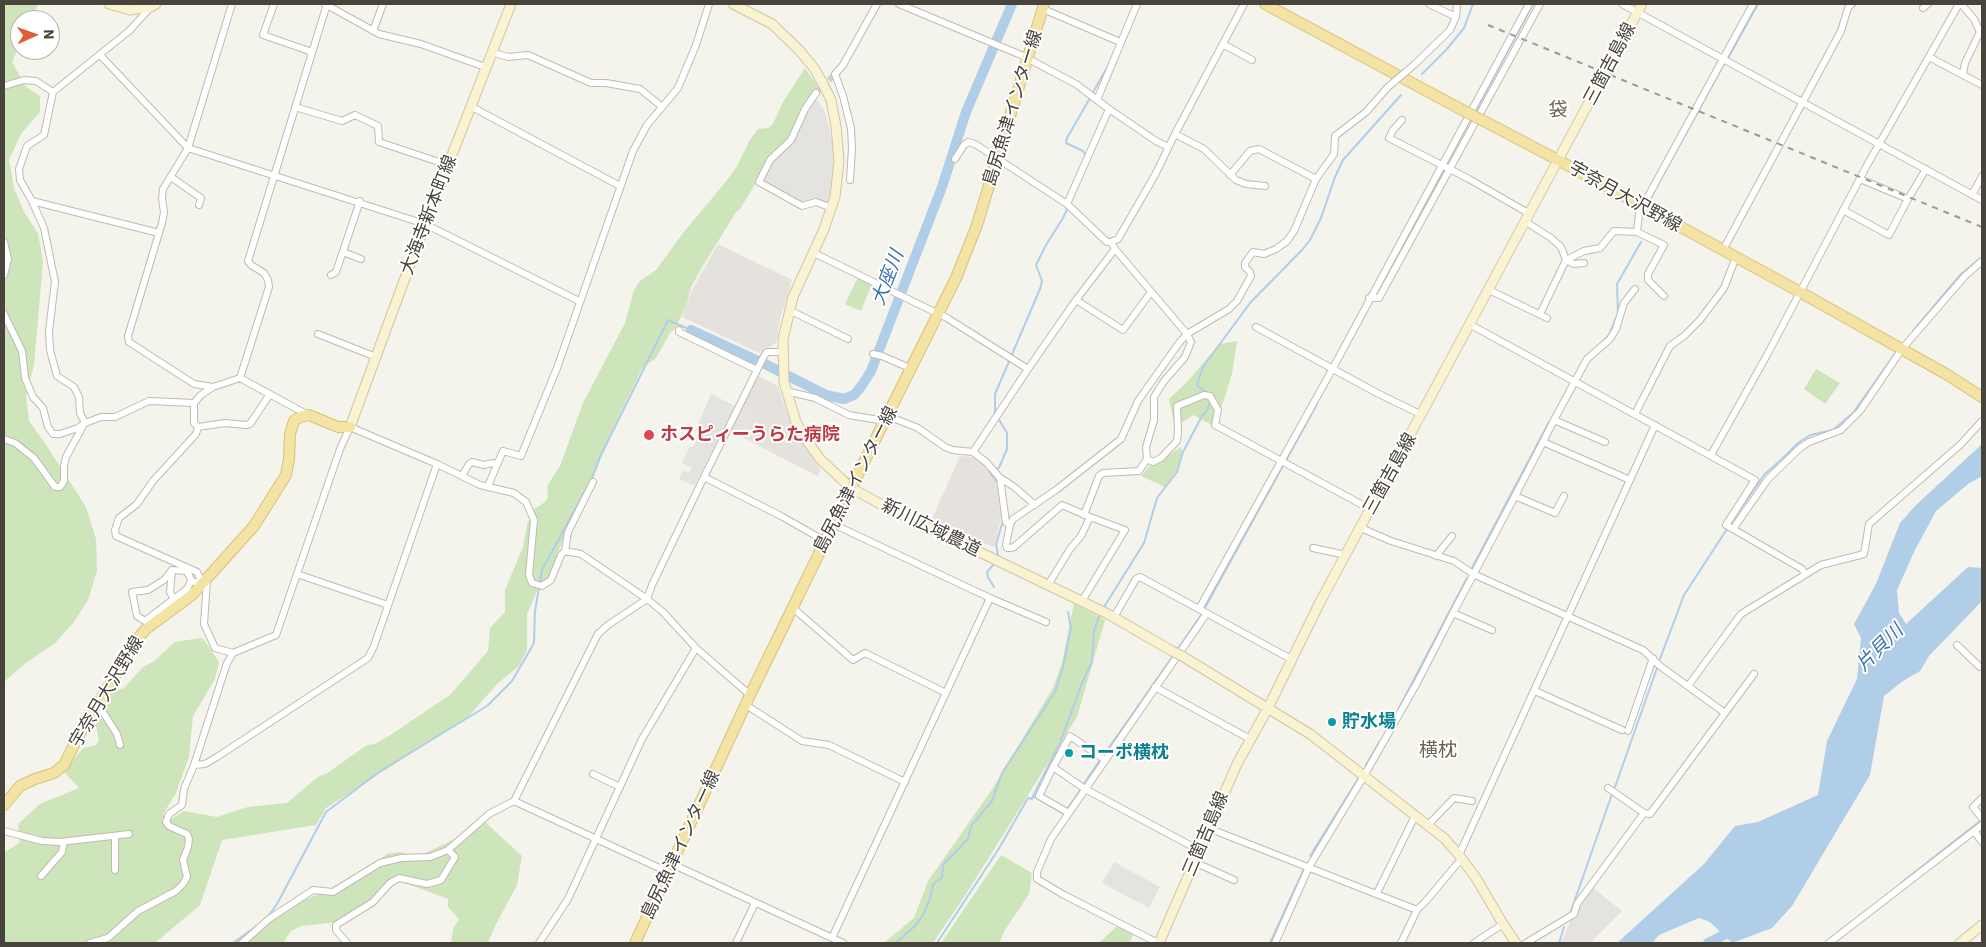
<!DOCTYPE html>
<html>
<head>
<meta charset="utf-8">
<style>
	body { margin:0 }
	#map { position:relative; width:1986px; height:947px; overflow:hidden; background:#f4f3ec; font-family:"IBM Plex Sans",sans-serif }
	canvas { display:block }
	.frame { position:absolute; inset:0; border:5px solid #48443b; pointer-events:none }
	.north { position:absolute; left:10px; top:10px; width:50px; height:50px; box-sizing:border-box; background:#fff; border:1px solid #b6b4b1; border-radius:50%; rotate:88deg; font-size:14px; font-weight:700; line-height:20px; text-align:center; color:#48443b }
	.north::after { content:''; display:block; margin:auto; width:18px; height:22px; background:#e25d36; clip-path:polygon(50% 0,100% 100%,50% 72%,0 100%) }
</style>
</head>
<body>
<div id="map">
<canvas width="1986" height="947"></canvas>
<div class="frame"></div>
<div class="north">N</div>
</div>
<script>
const c = document.querySelector('canvas').getContext('2d');
c.lineJoin = 'round';
function fillPath(path, color) {
  c.fillStyle = color;
  c.fill(path, 'evenodd');
}
function poly(rows) {
  const path = new Path2D();
  for (const r of rows) {
    path.moveTo(r[0], r[1]);
    for (let i = 2; i < r.length; i += 2) path.lineTo(r[i], r[i + 1]);
  }
  return path;
}
function strokePath(path, color, width, dash) {
  c.strokeStyle = color;
  c.lineWidth = width;
  c.lineCap = dash ? 'butt' : 'round';
  c.setLineDash(dash || []);
  c.stroke(path);
}
function label(font, color, halo, rows, align = 'center') {
  c.font = font + ' "IBM Plex Sans","Noto Sans JP",sans-serif';
  c.lineWidth = 4;
  c.setLineDash([]);
  c.textBaseline = 'middle';
  c.strokeStyle = halo;
  c.fillStyle = color;
  for (const [text, x, y, turn = 0] of rows) {
    c.save();
    c.translate(x, y);
    c.rotate((+turn || 0) * Math.PI / 180);
    c.textAlign = isNaN(turn) ? turn : align;
    if (halo) c.strokeText(text, 0, 0);
    c.fillText(text, 0, 0);
    c.restore();
  }
}
const industrial = poly([
	[718,244,792,280,780,320,776,343,759,353,682,317,691,292],
	[757,375,778,386,787,413,803,444,821,470,817,476,742,437,751,414,739,409],
	[960,456,971,457,980,461,992,476,1000,493,1002,515,994,547,930,523]
]);
const green = poly([
	[4,4,38,4,31,20,20,20,20,43,12,62,26,87,40,96,40,112,21,134,9,160,14,188,24,212,38,233,43,262,34,365,26,396,29,421,45,443,86,507,96,539,97,571,88,600,74,622,55,643,26,663,6,680,4,685],
	[805,68,819,88,813,95,790,138,757,181,740,209,736,212,701,269,691,287,686,306,676,327,670,333,656,358,642,368,610,435,593,479,567,530,548,578,541,584,533,582,531,575,536,526,534,509,545,502,548,497,547,486,560,466,583,403,625,323,634,290,640,281,656,270,683,233,724,184,736,168,750,140,758,129,768,128,773,124,783,102],
	[858,277,872,284,861,311,845,304],
	[1237,341,1232,374,1221,409,1214,426,1193,415,1175,427,1169,399,1190,379,1219,344],
	[1816,369,1840,383,1825,404,1804,389],
	[1181,447,1182,452,1177,470,1165,487,1141,476,1150,466,1159,462],
	[532,520,526,579,538,589,527,614,527,650,519,666,497,684,468,717,326,808,316,825,222,840,200,905,155,943,4,943,4,853,20,842,18,824,40,804,79,788,64,772,83,748,94,746,97,744,99,740,96,725,112,692,124,688,143,667,153,662,175,642,201,638,204,640,219,662,215,679,193,716,189,757,176,793,163,814,168,821,184,811,217,817,248,807,287,803,319,776,326,774,367,745,375,744,389,736,450,695,488,651,490,628,505,612,505,590,523,547,528,521],
	[1074,603,1105,620,1077,717,966,894,933,943,884,943,914,918,928,881,991,791,1053,688,1062,663],
	[484,821,522,856,517,885,495,926,488,943,451,943,453,929,459,919,448,907,448,899,400,881,371,903,338,922,301,926,291,931,283,943,233,943,264,922,278,917,304,900,347,883,387,854,400,852,411,855,423,854,472,831],
	[1001,855,1032,873,1029,894,1005,930,999,943,941,943],
	[1117,926,1133,934,1130,943,1099,943]
]);
const parking = poly([
	[815,99,819,102,825,112,833,144,833,177,828,204,817,199,804,203,762,182,772,162,791,144],
	[711,394,735,406,694,486,679,479,683,470,689,473,692,468,682,463,690,446,693,447,700,435,695,432],
	[739,409,751,414,741,438,729,431],
	[1114,862,1160,887,1149,908,1102,883],
	[1593,888,1622,911,1590,943,1561,943,1571,920]
]);
const water = poly([
	[1982,444,1982,476,1968,484,1936,511,1914,552,1897,590,1899,613,1906,624,1968,567,1982,568,1982,601,1929,656,1920,671,1903,681,1884,696,1870,775,1792,906,1772,928,1732,943,1710,922,1699,918,1659,935,1652,943,1617,943,1704,864,1735,826,1758,822,1818,795,1827,741,1857,679,1861,638,1854,624,1876,584,1900,523,1915,506]
]);
const stream = poly([
	[1728,58,1758,4],
	[1422,74,1447,49,1464,28,1473,4],
	[1092,94,1108,66],
	[1475,112,1533,4],
	[1086,156,1083,151,1066,143,1067,138,1090,98],
	[1446,165,1471,118],
	[1650,199,1724,64],
	[1398,255,1444,169],
	[1618,314,1617,284,1641,242],
	[1913,331,1961,274,1982,257],
	[1604,340,1609,335,1616,318],
	[1204,391,1197,385,1203,367,1250,303,1302,250,1310,240,1321,218,1335,177,1343,160,1401,95],
	[995,414,995,394,1040,289,1042,281,1036,265,1046,245,1063,218,1068,207],
	[998,418,1007,433,1007,449,999,468,989,471,998,484],
	[591,480,600,457,668,320,691,330],
	[1739,511,1764,475,1785,456,1798,443,1810,435,1833,430,1853,413,1894,355],
	[998,555,996,544,1003,521],
	[994,564,987,572,988,577,994,587],
	[1472,568,1549,422],
	[1104,607,1144,543,1157,498,1177,472,1183,452,1202,416,1208,409,1210,401],
	[1177,650,1201,615,1317,404],
	[1660,659,1684,595,1727,529],
	[1399,708,1467,578],
	[1103,756,1173,656],
	[1366,765,1380,741],
	[1083,785,1100,760],
	[1615,787,1657,668],
	[1033,796,1064,814,1081,789],
	[1310,856,1358,779],
	[1901,883,1980,821,1979,819],
	[1571,911,1612,794],
	[267,918,277,904,326,812,379,772,487,706,512,681,534,643,535,611,542,570,585,491],
	[233,943,258,925],
	[896,943,916,925,923,915,930,899,932,888,935,882,942,878,943,865,968,839,971,826,992,801,1002,773,1055,692,1063,667,1071,628,1068,612],
	[937,943,998,850,1028,798,1032,799,1033,796,1060,743,1082,683,1092,662,1094,631,1100,614],
	[1270,943,1303,871],
	[1559,943,1564,927]
]);
const river = poly([
	[691,330,767,365,826,395,844,399,854,395,863,384,871,371,942,187,966,112,1012,4],
	[1708,943,1736,929]
]);
const streetTunnel = poly([
	[816,93,835,74]
]);
const street = poly([
	[274,4,263,35,312,52],
	[325,4,379,34,421,44,485,67],
	[899,4,1021,55,1076,84,1097,100,1137,4],
	[1429,4,1456,17],
	[1622,4,1982,200],
	[1961,4,1974,19,1980,32,1965,63,1963,74],
	[151,7,129,31,53,92,44,135,27,146,19,169,20,180,32,201,44,228,55,282,49,331,50,350,57,376,74,387,79,397,80,413,85,423,101,417,115,417,149,401,194,403,201,395,213,387,240,378,308,415],
	[1923,8,1928,4],
	[1043,9,1120,42],
	[373,31,383,4],
	[1223,44,1252,60],
	[491,52,508,57,528,55,591,83,606,83,640,89,661,106],
	[100,55,188,148,425,224,579,301],
	[1929,57,1982,85],
	[1415,64,1450,30,1456,17,1457,4],
	[4,86,24,80,36,81,53,92],
	[816,93,805,109,791,140,770,160,759,182,802,206,816,202,832,208],
	[470,106,620,186],
	[295,107,342,121,355,115,378,126,379,142,448,165],
	[1109,109,1156,141,1168,147],
	[1402,120,1393,130,1389,138,1469,179,1530,214],
	[1175,134,1204,149,1236,180,1246,184,1265,186],
	[955,159,964,145,968,142,975,144,1067,204,1107,242,1111,242,1115,249,1187,334,1191,342,1185,357,1164,381,1154,397,1154,420,1146,447,1147,459,1153,462,1161,458,1177,441,1178,432,1177,406,1204,395,1210,396,1218,410,1215,425,1370,509],
	[171,177,201,198,199,205],
	[1316,179,1334,154,1335,136,1366,112,1388,87],
	[1860,179,1908,199,1926,169],
	[850,180,852,148,851,128,843,96,835,74,843,65,877,4],
	[1972,195,1982,176],
	[32,201,159,233],
	[1067,204,1109,109,1097,100],
	[1843,210,1889,235,1908,199],
	[1526,222,1551,238,1561,247,1566,260,1584,251,1600,248,1614,231,1637,232,1639,213,1753,4],
	[1637,232,1664,245,1648,274,1648,280,1664,296],
	[4,242,8,259,4,275],
	[1111,242,1118,239,1155,175,1175,134,1244,4],
	[1723,250,1841,31,1848,8,1852,4],
	[343,252,361,259],
	[814,253,947,318,1028,369,973,452,953,450,945,447,918,428,888,416],
	[331,275,336,272,360,201],
	[1489,290,1547,318],
	[1369,298,1379,298,1540,4],
	[1076,300,1115,249],
	[789,310,848,339],
	[4,314,22,351,25,378,33,397,43,408,48,427,53,434,60,434,78,428,85,423],
	[1540,314,1566,260,1574,264,1584,263],
	[1471,325,1755,480,1726,525,1733,529],
	[1256,327,1377,393,1422,415],
	[679,330,679,332,757,370],
	[318,334,376,357],
	[873,354,882,356,912,369],
	[1028,369,1076,300,1123,330,1151,292],
	[240,378,269,287,268,280,264,273,251,265,248,261,327,4],
	[213,387,194,384,129,342,128,336,162,223,164,212,162,198,163,189,188,148,232,4],
	[786,391,815,398,849,415,885,421],
	[194,403,194,423,198,427,225,423,246,425,250,424,270,394],
	[1635,414,1670,346,1684,336,1700,320,1724,288,1736,257],
	[1554,420,1543,442,1630,480],
	[198,427,196,434,153,481,137,504,119,518,115,530,116,536,197,572,203,584],
	[4,439,15,443,34,458,55,487,60,487,64,481,64,466,66,457,83,426],
	[1543,442,1515,496,1555,513,1564,496],
	[1605,442,1554,420,1587,359,1610,339,1616,329,1624,303,1635,289],
	[973,452,986,462,1000,478,1013,486,1035,505],
	[1711,455,1767,355,1866,167,1959,4],
	[462,476,469,464,472,462,484,465,493,463,497,464],
	[704,477,781,516,825,541],
	[1000,478,1006,522,1010,525,1013,519,1056,490,1121,439,1138,401,1179,343,1187,334,1229,309,1237,301,1251,276,1250,272,1245,267,1245,263,1253,252,1264,254,1276,249,1287,241,1294,231,1316,179,1259,149,1250,151,1230,175],
	[488,486,503,451,521,456,557,368,633,151,647,125,678,88,696,45,709,4],
	[1084,515,1099,476,1103,473,1139,471,1147,459],
	[1010,525,1006,545,1007,548,1010,548,1014,547,1062,505,1090,517],
	[1361,528,1391,541,1454,561,1473,574,1643,650,1660,666,1725,713],
	[1313,548,1346,555],
	[565,551,568,532,593,482],
	[1436,556,1452,536],
	[172,570,170,592,172,596,176,598],
	[297,574,388,605],
	[1805,574,1802,569,1733,529,1768,479,1800,448,1809,442,1841,430,1860,411,1902,349,1965,276,1982,261],
	[207,580,204,624,215,648,233,653,276,635,340,449,350,427,437,464,480,485,514,493,526,502,534,520,529,575,532,583,542,586,551,580,561,555,565,551,581,554,647,599,663,612,696,648,750,695],
	[191,581,187,589,145,621,137,616,132,592,148,590,164,580,172,570,186,571,189,575,191,581,203,584],
	[1048,585,1070,549,1081,536,1090,517,1125,530,1082,601],
	[990,598,1046,622],
	[793,608,853,660,865,653,946,693],
	[1199,609,1333,368,1529,4],
	[1117,612,1136,579,1140,577,1291,659],
	[1492,630,1453,613,1515,496],
	[1957,645,1980,667],
	[233,653,227,663,194,765,205,764,217,757,368,658,374,646,437,464],
	[1688,686,1741,614,1821,565,1864,554,1869,524,1960,445,1982,421],
	[1155,687,1250,739],
	[1535,691,1622,730],
	[746,705,802,741,829,745,905,782],
	[99,706,117,734,120,745],
	[1628,731,1653,658],
	[1105,760,1070,736,1053,767,1085,789,1199,850],
	[1053,767,1039,796,1069,813],
	[593,774,620,787],
	[1608,788,1644,813],
	[1982,798,1973,807,1982,818],
	[514,801,668,872],
	[1428,825,1454,798,1472,801],
	[1208,828,1417,910],
	[4,831,42,841,60,842,129,834],
	[1974,831,1982,842],
	[115,836,115,870],
	[1459,855,1655,425],
	[1194,862,1234,880],
	[672,864,843,943],
	[41,876,62,852,64,842],
	[1377,893,1415,816],
	[832,938,990,598,833,524],
	[90,943,108,938,138,911,176,891,183,884,187,877,183,860,188,847,189,839,187,834,169,826,166,822,169,814,182,805,184,789,194,765],
	[242,943,269,919,313,890,333,892,380,863,401,858,430,857,448,850,489,814,514,801,598,634,608,625,647,599,652,585,704,477,764,356,767,352,783,352],
	[347,943,336,930,336,925,373,902,390,883,399,878,427,884,441,880,455,857,448,850],
	[539,943,568,899,642,739,696,648],
	[736,943,755,903],
	[1158,943,1064,895,1037,879,1037,872,1051,839,1207,613],
	[1275,943,1309,867,1364,776,1417,683,1453,613],
	[1401,943,1417,910,1426,901,1457,864,1463,859],
	[1474,943,1503,924],
	[1526,943,1574,914,1577,904,1644,813,1650,814,1754,674],
	[1829,943,1982,825]
]);
const secondary = poly([
	[109,4,130,10,151,7,156,4],
	[733,4,772,24,799,50,814,68,823,84,831,100,836,126,839,161,835,197,824,229,793,297,783,339,784,382,796,422,803,435,820,459,851,488,884,506,1108,614,1172,651],
	[350,427,425,224,511,4],
	[1182,656,1310,734,1444,838,1459,855,1476,878,1503,924,1516,943],
	[1159,943,1237,764,1268,708,1320,602,1642,4],
	[1960,943,1982,925]
]);
const primary = poly([
	[1265,4,1466,112],
	[1482,120,1558,160,1800,292,1946,374,1982,397],
	[4,805,20,786,35,779,54,773,64,765,78,737,138,638,146,629,192,595,254,526,286,475,289,459,290,434,294,421,300,417,309,415,338,427,350,427],
	[635,943,750,695,851,488,956,278,977,225,1044,4]
]);
const rail = poly([
	[1488,25,1982,227]
]);
const streetBridge = poly([
	[1388,87,1415,64]
]);
const secondaryBridge = poly([
	[1172,651,1182,656]
]);
const primaryBridge = poly([
	[1466,112,1482,120]
]);
const markers = [
	[649,435,6,"#e0444e"],
	[1332,722,5,"#0f9aa8"],
	[1069,753,5,"#0f9aa8"]
];
const streetNames = [
	["三箇吉島線",1610,64,-62],
	["島尻魚津インター線",1013,108,-73],
	["宇奈月大沢野線",1625,197,29],
	["大海寺新本町線",429,215,-69],
	["三箇吉島線",1390,474,-61],
	["島尻魚津インター線",856,480,-63],
	["新川広域農道",931,528,26],
	["宇奈月大沢野線",107,692,-59],
	["三箇吉島線",1206,834,-67],
	["島尻魚津インター線",681,845,-65]
];
const healthNames = [
	["ホスピィーうらた病院",660,435]
];
const cultureNames = [
	["貯水場",1342,722],
	["コーポ横枕",1079,753]
];
const neighbourhoodNames = [
	["袋",1558,111],
	["横枕",1438,751]
];
const waterNames = [
	["大座川",888,278,-69],
	["片貝川",1880,648,-45]
];
fillPath(industrial, '#e5e2dd');
fillPath(green, '#cee4ba');
fillPath(parking, '#e4e3e0');
fillPath(water, '#b1cee9');
strokePath(stream, '#b1cee9', 2);
strokePath(river, '#b1cee9', 10);
strokePath(streetTunnel, '#d2d0c9', 6, [6, 3]);
strokePath(street, '#bfbbb0', 8);
strokePath(secondary, '#cfc7a1', 11);
strokePath(primary, '#d7c277', 12);
strokePath(street, '#fff', 6);
strokePath(secondary, '#f9f3d2', 9);
strokePath(primary, '#f3e4a6', 10);
strokePath(rail, '#999', 2, [6, 6]);
strokePath(streetBridge, '#bfbbb0', 8, []);
strokePath(secondaryBridge, '#cfc7a1', 11, []);
strokePath(primaryBridge, '#d7c277', 12, []);
strokePath(streetBridge, '#fff', 6);
strokePath(secondaryBridge, '#f9f3d2', 9);
strokePath(primaryBridge, '#f3e4a6', 10);
for (const [x, y, r, color] of markers) {
  const dot = new Path2D();
  dot.arc(x, y, r, 0, 2 * Math.PI);
  c.fillStyle = color;
  c.fill(dot);
  strokePath(dot, '#fff', 2);
}
label('18px', '#48443b', '#fff', streetNames);
label('bold 18px', '#be3a42', '#fff', healthNames, 'left');
label('bold 18px', '#0d838f', '#fff', cultureNames, 'left');
label('19px', '#6a6353', '#fff', neighbourhoodNames);
label('italic 19px', '#3f74a9', '#fff', waterNames);
</script>
</body>
</html>
